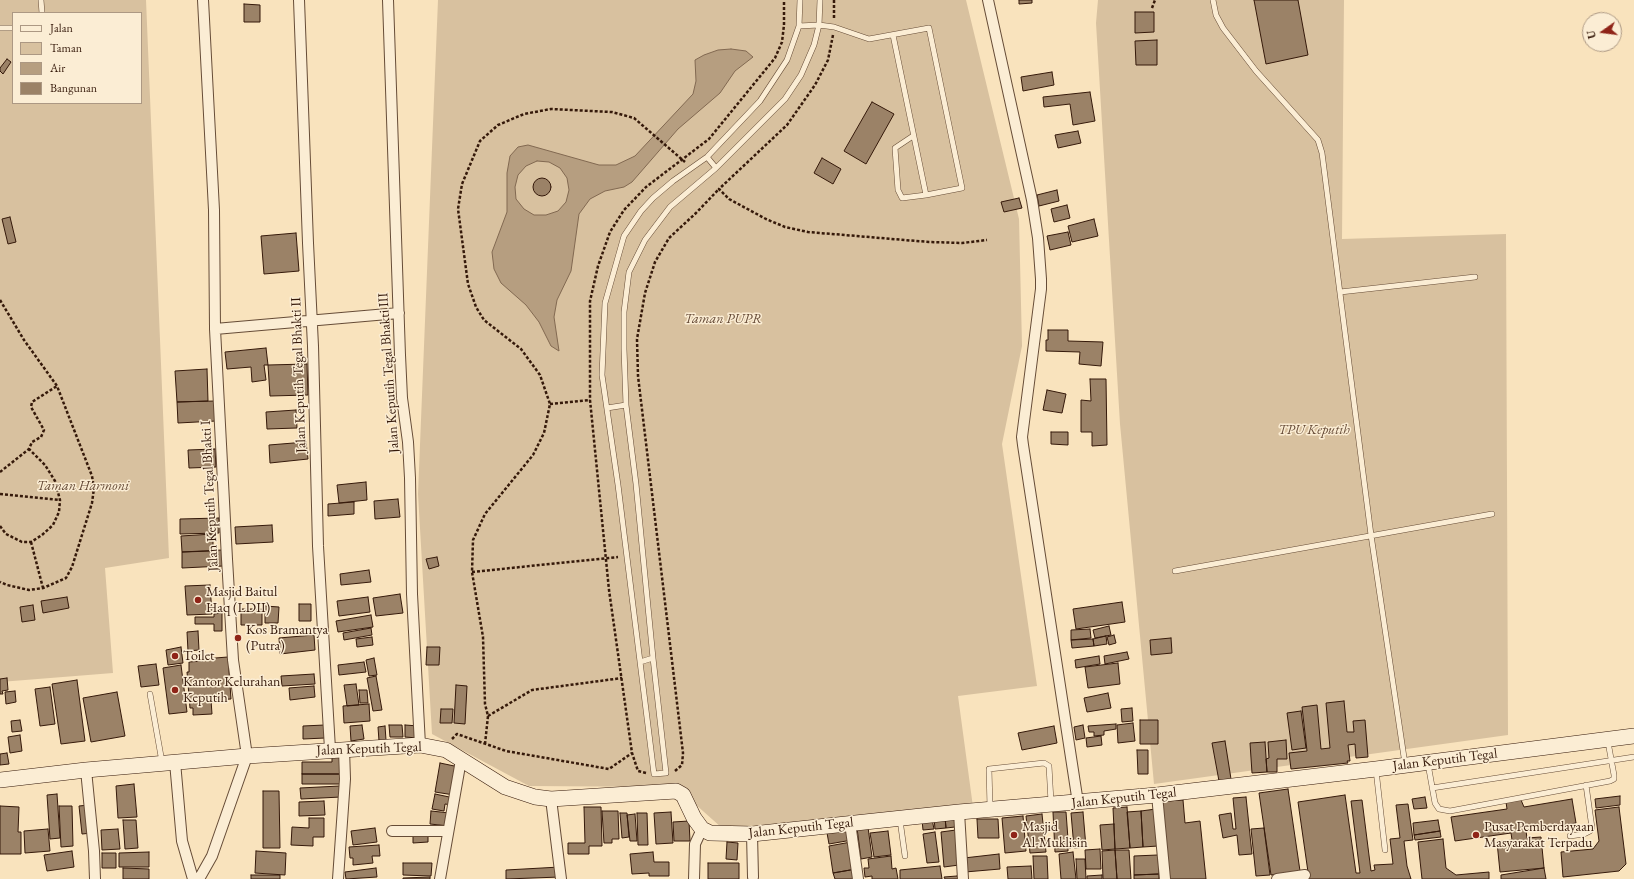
<!DOCTYPE html>
<html>
<head>
<meta charset="utf-8">
<style>
	body { margin:0 }
	#map { position:relative; width:1634px; height:879px; overflow:hidden; background:#f9e3bd; font-family:"EB Garamond",serif }
	canvas { display:block }
	.legend { position:absolute; left:12px; top:12px; width:130px; height:92px; box-sizing:border-box; background:#fbedd4; border:1px solid #ac9883; margin:0; padding:5px 7px; list-style:none; font-size:12px; color:#35190a }
	.legend li { display:flex; align-items:center; gap:8px; height:20px }
	.legend b { width:20px; border:1px solid #ac9883 }
	.north { position:absolute; left:1582px; top:12px; width:40px; height:40px; box-sizing:border-box; background:#fbedd4; border:1px solid #ac9883; border-radius:50%; rotate:256deg; font-size:11px; font-weight:700; line-height:16px; text-align:center; color:#35190a }
	.north::after { content:''; display:block; margin:auto; width:14px; height:18px; background:#8f2418; clip-path:polygon(50% 0,100% 100%,50% 72%,0 100%) }
</style>
</head>
<body>
<div id="map">
<canvas width="1634" height="879"></canvas>
<ul class="legend">
<li><b style="height:5px;background:#fbedd4"></b>Jalan</li>
<li><b style="height:11px;background:#d8c19f"></b>Taman</li>
<li><b style="height:11px;background:#b69e80"></b>Air</li>
<li><b style="height:11px;background:#9b8267"></b>Bangunan</li>
</ul>
<div class="north">U</div>
</div>
<script>
const c = document.querySelector('canvas').getContext('2d');
c.lineJoin = 'round';
function fillPath(path, color) {
  c.fillStyle = color;
  c.fill(path, 'evenodd');
}
function poly(rows) {
  const path = new Path2D();
  for (const r of rows) {
    if (r.length === 3) {
      path.moveTo(r[0] + r[2], r[1]);
      path.arc(r[0], r[1], r[2], 0, 2 * Math.PI);
      continue;
    }
    path.moveTo(r[0], r[1]);
    for (let i = 2; i < r.length; i += 2) path.lineTo(r[i], r[i + 1]);
  }
  return path;
}
function strokePath(path, color, width, dash) {
  c.strokeStyle = color;
  c.lineWidth = width;
  c.lineCap = dash ? 'butt' : 'round';
  c.setLineDash(dash || []);
  c.stroke(path);
}
function label(font, color, halo, rows, align = 'center') {
  c.font = font + ' "EB Garamond",serif';
  c.lineWidth = 3;
  c.setLineDash([]);
  c.textBaseline = 'middle';
  c.strokeStyle = halo;
  c.fillStyle = color;
  for (const [text, x, y, turn = 0] of rows) {
    c.save();
    c.translate(x, y);
    c.rotate((+turn || 0) * Math.PI / 180);
    c.textAlign = isNaN(turn) ? turn : align;
    if (halo) c.strokeText(text, 0, 0);
    c.fillText(text, 0, 0);
    c.restore();
  }
}
const green = poly([
	[0,0,146,0,169,558,105,568,113,673,0,682],
	[13,13,141,13,141,103,13,103],
	[438,0,966,0,1019,219,1022,346,1002,444,1037,686,958,696,973,807,722,828,676,787,529,786,432,734,418,494],
	[1098,0,1344,0,1342,239,1506,234,1508,735,1154,784,1120,424,1096,23]
]);
const water = poly([
	[731,49,746,51,753,57,735,71,720,93,678,129,632,182,624,187,605,191,590,199,579,214,571,271,557,300,554,317,559,351,551,346,539,322,526,305,501,283,494,269,492,252,507,212,507,173,510,156,518,147,528,145,599,165,616,165,635,156,693,94,696,81,695,60,704,55,718,50,731,49],
	[537,161,549,162,560,168,567,178,569,190,566,202,558,211,546,215,534,215,524,209,516,199,515,187,518,175,526,166,537,161]
]);
const building = poly([
	[1019,0,1032,0,1032,3,1019,4,1019,0],
	[1254,0,1298,0,1308,55,1266,64,1254,0],
	[244,4,260,5,260,22,244,22,244,4],
	[1135,12,1154,12,1154,32,1135,33,1135,12],
	[1157,40,1157,65,1136,65,1135,41,1157,40],
	[7,59,11,62,3,74,0,71,0,68,7,59],
	[1052,72,1054,85,1023,91,1021,77,1052,72],
	[1090,92,1095,121,1073,125,1070,104,1044,107,1043,97,1090,92],
	[872,102,894,114,866,164,844,151,872,102],
	[1078,131,1081,143,1058,148,1055,135,1078,131],
	[822,158,841,169,833,184,814,173,822,158],
	[542,187,9],
	[1057,190,1059,201,1039,206,1037,195,1057,190],
	[1019,198,1022,208,1004,212,1001,202,1019,198],
	[1067,205,1070,218,1054,222,1051,209,1067,205],
	[10,217,16,242,8,244,2,219,10,217],
	[1094,219,1098,236,1072,242,1068,226,1094,219],
	[1068,232,1071,245,1050,250,1047,236,1068,232],
	[296,233,299,271,264,274,261,236,296,233],
	[1048,330,1068,330,1068,341,1103,342,1101,366,1079,364,1080,352,1046,351,1046,340,1048,340,1048,330],
	[266,348,268,365,264,365,266,380,252,382,251,367,227,369,225,352,266,348],
	[307,364,308,395,270,396,268,365,307,364],
	[207,369,208,401,177,402,175,371,207,369],
	[1090,379,1106,379,1107,445,1092,446,1092,432,1081,432,1081,400,1091,401,1090,379],
	[1047,390,1066,394,1062,413,1043,410,1047,390],
	[215,401,216,421,178,423,177,402,215,401],
	[296,410,297,428,267,429,266,412,296,410],
	[1051,432,1068,432,1068,445,1051,444,1051,432],
	[306,442,308,459,270,463,269,445,306,442],
	[215,449,216,467,189,468,188,450,215,449],
	[366,482,367,500,339,503,337,485,366,482],
	[398,499,400,517,375,519,374,501,398,499],
	[354,502,354,514,328,516,328,504,354,502],
	[219,518,219,533,180,534,180,519,219,518],
	[272,525,273,542,236,544,235,527,272,525],
	[213,534,213,551,182,552,181,536,213,534],
	[222,550,223,566,182,568,182,552,222,550],
	[437,557,439,566,429,569,426,559,437,557],
	[369,570,371,582,341,585,340,574,369,570],
	[210,585,212,614,187,615,185,586,210,585],
	[400,594,403,613,376,616,373,598,400,594],
	[67,597,69,608,43,613,41,601,67,597],
	[368,597,370,612,339,616,337,601,368,597],
	[1122,602,1125,622,1076,629,1073,609,1122,602],
	[299,604,311,604,311,621,299,621,299,604],
	[33,605,35,620,22,622,20,607,33,605],
	[265,606,279,607,278,623,265,623,265,606],
	[241,609,262,609,262,625,241,625,241,609],
	[222,613,222,631,214,631,214,624,195,624,195,617,214,617,214,614,222,613],
	[371,615,373,627,338,632,336,621,371,615],
	[1109,626,1111,635,1095,638,1093,630,1109,626],
	[371,628,372,635,344,640,343,633,371,628],
	[1090,629,1091,638,1071,640,1071,630,1090,629],
	[198,631,199,650,188,651,187,632,198,631],
	[314,635,315,650,280,654,279,638,314,635],
	[1114,635,1116,643,1109,645,1107,637,1114,635],
	[1106,636,1107,644,1094,646,1093,639,1106,636],
	[372,637,373,645,357,647,356,639,372,637],
	[1171,638,1172,653,1151,655,1150,640,1171,638],
	[1093,639,1094,646,1072,648,1071,640,1093,639],
	[181,647,183,663,168,665,166,650,181,647],
	[427,647,440,647,439,665,426,665,427,647],
	[1127,652,1129,659,1105,664,1104,656,1127,652],
	[1099,656,1100,664,1076,668,1075,660,1099,656],
	[228,657,231,699,211,700,212,714,193,715,193,708,190,708,187,672,189,672,189,662,203,661,203,659,228,657],
	[374,658,377,675,369,676,366,660,374,658],
	[364,662,366,672,339,675,338,665,364,662],
	[1118,663,1120,684,1088,688,1085,667,1118,663],
	[156,664,159,685,141,687,138,666,156,664],
	[181,665,187,712,169,714,163,668,181,665],
	[314,674,315,684,282,686,281,676,314,674],
	[376,676,382,710,373,711,367,678,376,676],
	[7,678,8,690,2,691,3,694,0,694,0,679,7,678],
	[77,680,85,741,61,744,52,684,77,680],
	[356,684,359,705,347,706,344,685,356,684],
	[456,685,467,686,465,724,454,723,456,685],
	[314,686,315,697,290,700,289,688,314,686],
	[50,687,55,724,40,726,35,689,50,687],
	[359,690,367,690,368,703,360,703,359,690],
	[15,691,16,702,6,704,5,692,15,691],
	[117,692,125,736,91,742,83,698,117,692],
	[1108,693,1111,708,1087,712,1084,698,1108,693],
	[1344,701,1347,732,1354,732,1353,721,1365,720,1368,757,1356,758,1355,744,1348,745,1350,761,1347,761,1348,763,1291,769,1289,753,1307,751,1302,707,1317,705,1321,749,1330,748,1326,703,1344,701],
	[369,704,370,721,344,723,343,706,369,704],
	[1132,708,1133,721,1122,722,1121,709,1132,708],
	[441,709,453,709,452,723,440,723,441,709],
	[1301,711,1306,748,1292,750,1287,713,1301,711],
	[20,720,22,731,12,732,11,721,20,720],
	[1140,720,1158,720,1158,744,1140,744,1140,720],
	[1133,723,1135,741,1118,743,1117,725,1133,723],
	[1116,724,1116,729,1104,731,1104,735,1094,736,1094,732,1089,732,1088,726,1116,724],
	[325,725,325,738,303,739,303,726,325,725],
	[362,725,364,739,351,741,350,726,362,725],
	[389,725,402,725,403,737,390,737,389,725],
	[405,725,419,726,418,738,405,737,405,725],
	[1083,725,1085,738,1076,740,1074,727,1083,725],
	[385,726,386,740,379,741,378,727,385,726],
	[1054,726,1057,743,1022,750,1018,733,1054,726],
	[20,735,22,751,10,753,8,737,20,735],
	[1101,736,1102,745,1087,747,1086,738,1101,736],
	[1286,740,1287,759,1277,759,1277,772,1267,772,1266,759,1269,758,1268,742,1286,740],
	[1225,741,1231,779,1219,781,1212,743,1225,741],
	[1265,742,1267,772,1252,773,1250,743,1265,742],
	[1137,750,1148,750,1148,774,1138,774,1137,750],
	[7,753,9,764,0,765,0,754,7,753],
	[332,756,342,757,343,774,302,774,302,762,332,762,332,756],
	[440,763,459,767,454,795,435,792,440,763],
	[302,774,343,774,343,784,302,784,302,774],
	[134,784,137,817,118,818,116,786,134,784],
	[340,786,341,797,301,799,300,788,340,786],
	[1288,789,1300,871,1271,875,1259,793,1288,789],
	[263,791,279,791,280,848,263,848,263,791],
	[57,794,60,838,50,839,47,795,57,794],
	[435,794,454,798,452,805,445,804,444,811,432,809,435,794],
	[1345,795,1356,873,1360,873,1351,801,1362,800,1371,871,1375,870,1374,865,1393,864,1390,839,1400,838,1396,805,1408,804,1413,840,1404,841,1407,866,1411,879,1309,879,1298,802,1345,795],
	[1620,796,1620,805,1596,808,1595,799,1620,796],
	[1246,797,1252,854,1239,855,1237,835,1223,838,1219,815,1231,813,1233,829,1236,829,1233,798,1246,797],
	[1425,797,1427,808,1414,809,1412,799,1425,797],
	[1572,799,1576,823,1526,831,1527,838,1541,837,1544,868,1500,872,1497,842,1512,840,1511,833,1455,841,1451,817,1507,809,1506,802,1521,800,1524,807,1572,799],
	[1183,800,1185,823,1200,821,1206,879,1170,879,1164,825,1163,801,1183,800],
	[324,801,325,815,299,816,299,802,324,801],
	[89,805,92,833,82,834,79,806,89,805],
	[0,806,19,807,18,832,21,832,21,854,0,854,0,806],
	[59,806,72,806,73,846,61,847,59,806],
	[584,807,601,807,602,846,589,846,589,854,568,854,568,843,585,843,584,807],
	[1127,807,1130,848,1115,849,1113,808,1127,807],
	[1619,807,1626,864,1619,871,1563,877,1561,852,1593,849,1599,841,1595,810,1619,807],
	[1156,809,1158,846,1143,847,1141,811,1156,809],
	[431,811,450,813,449,826,430,824,431,811],
	[602,811,618,811,619,839,612,839,612,843,604,843,602,811],
	[1141,811,1143,847,1130,848,1127,812,1141,811],
	[671,812,673,843,656,844,654,813,671,812],
	[1053,812,1066,812,1068,839,1071,839,1071,848,1068,848,1068,851,1055,852,1053,812],
	[1083,812,1086,847,1074,848,1071,813,1083,812],
	[620,813,627,813,629,837,622,838,620,813],
	[637,813,647,813,648,845,638,845,637,813],
	[635,814,637,841,630,841,627,815,635,814],
	[1042,814,1046,852,1030,853,1026,816,1042,814],
	[954,816,955,827,946,828,945,817,954,816],
	[1023,816,1026,851,1005,853,1002,818,1023,816],
	[945,817,946,828,935,829,934,818,945,817],
	[309,818,324,818,324,837,313,837,313,846,291,845,292,827,309,828,309,818],
	[932,819,934,829,923,830,922,820,932,819],
	[977,819,998,819,999,838,978,838,977,819],
	[123,820,136,820,138,848,125,849,123,820],
	[1438,820,1440,831,1414,835,1413,823,1438,820],
	[689,821,690,841,674,841,673,822,689,821],
	[1114,824,1115,849,1102,850,1100,825,1114,824],
	[868,827,872,857,861,859,857,828,868,827],
	[375,828,377,842,353,845,351,831,375,828],
	[1264,828,1270,875,1256,876,1251,829,1264,828],
	[48,829,50,851,25,853,24,831,48,829],
	[118,829,120,849,102,850,101,830,118,829],
	[850,829,852,840,829,844,827,833,850,829],
	[956,830,959,865,944,867,941,832,956,830],
	[888,831,891,855,874,857,870,833,888,831],
	[1440,831,1441,837,1415,840,1414,835,1440,831],
	[935,832,939,862,927,863,923,834,935,832],
	[413,833,428,833,428,842,413,843,413,833],
	[1443,839,1446,868,1456,875,1489,872,1489,879,1422,879,1418,842,1443,839],
	[727,842,738,843,737,860,726,859,727,842],
	[851,842,856,869,833,873,829,846,851,842],
	[379,845,380,856,372,856,373,863,353,865,353,858,350,858,349,847,379,845],
	[1100,849,1101,869,1086,869,1085,850,1100,849],
	[1115,850,1129,850,1131,879,1117,879,1115,850],
	[1115,850,1117,879,1103,879,1102,851,1115,850],
	[72,851,74,867,47,871,44,855,72,851],
	[256,851,286,853,285,875,255,873,256,851],
	[149,852,149,867,119,867,119,853,149,852],
	[653,852,654,862,669,862,669,876,649,876,649,873,632,874,630,854,653,852],
	[1073,852,1076,879,1061,879,1059,854,1073,852],
	[102,853,116,853,116,868,102,868,102,853],
	[999,854,1000,869,965,872,964,858,999,854],
	[1158,855,1159,874,1134,875,1134,856,1158,855],
	[891,856,892,869,896,868,898,879,872,879,872,876,865,877,864,868,869,868,868,859,891,856],
	[1033,856,1047,856,1048,879,1034,879,1033,856],
	[1076,859,1085,859,1086,879,1077,879,1076,859],
	[403,863,432,863,431,876,403,875,403,863],
	[708,863,739,863,739,879,708,879,708,863],
	[940,866,942,879,900,879,900,870,940,866],
	[1031,866,1032,879,1008,879,1007,867,1031,866],
	[560,867,560,877,506,879,506,870,560,867],
	[123,868,149,869,149,879,123,879,123,868],
	[376,868,377,877,346,879,345,872,376,868],
	[1544,868,1546,879,1501,879,1501,875,1544,868],
	[856,869,858,879,835,879,833,873,856,869],
	[1159,874,1159,879,1134,879,1134,875,1159,874],
	[251,875,280,875,280,879,251,879,251,875],
	[1102,875,1102,879,1087,879,1087,876,1102,875],
	[957,876,958,879,945,879,944,877,957,876],
	[430,877,430,879,403,879,403,878,430,877]
]);
const path = poly([
	[1152,8,1155,0],
	[834,18,834,0],
	[833,35,828,60,815,85,787,125,719,189,729,199,766,219,785,227,808,232,929,242,962,243,987,240],
	[0,300,24,340,57,386,92,476,94,488,92,503,72,567,66,578,43,588,29,590,7,585,0,582],
	[550,404,590,400],
	[0,472,29,449,32,442,41,437,44,430,31,407,32,402,57,386],
	[0,494,60,500],
	[0,526,6,534,22,542,31,542,42,535,53,525,59,512,60,500,55,481,45,465,29,449],
	[31,542,43,588],
	[472,572,618,557],
	[488,716,532,690,622,678],
	[452,739,457,734,506,751,609,769,632,753],
	[485,744,488,716,485,704,483,637,472,572,473,540,485,514,533,455,544,433,550,404,540,375,521,349,484,320,476,307,468,284,458,209,462,184,480,141,498,125,524,114,551,109,612,112,634,118,685,162],
	[675,771,682,765,683,753,638,376,637,339,645,293,655,262,669,238,696,213,719,189],
	[646,773,638,771,632,753,609,590,590,400,590,301,598,266,610,232,624,210,646,187,709,139,775,58,782,42,784,25,784,0]
]);
const lane = poly([
	[41,0,42,13],
	[800,0,799,26,787,60,760,101,707,157,673,181,653,198,641,211,624,236,605,303,602,375,618,485,654,774,666,773,653,658,636,484,626,405,624,349,624,312,629,272,645,240,670,207,716,168,785,99,801,75,814,45,819,25,820,0],
	[1213,0,1216,15,1223,28,1256,71,1318,140,1322,153,1371,535,1405,764],
	[799,26,819,25,834,27,869,39,929,28,962,188,926,195,893,35],
	[0,28,13,28],
	[913,136,895,148,898,190,902,198,926,195],
	[707,157,716,168],
	[1340,292,1475,277],
	[607,408,626,405],
	[1175,571,1492,514],
	[640,662,653,658],
	[150,694,162,762],
	[1428,764,1435,803,1439,809,1450,811,1610,781,1614,779,1614,775,1608,742],
	[1376,770,1385,850],
	[1432,788,1634,757],
	[990,807,989,769,1044,763,1049,766,1051,802],
	[900,820,905,856],
	[1570,836,1584,834,1590,831,1592,828,1586,785]
]);
const street = poly([
	[299,0,308,243,313,346,318,546,330,749],
	[388,0,400,355,402,398,408,442,410,478,412,594,420,745],
	[988,0,1032,200,1038,238,1041,279,1041,289,1022,437,1023,445,1078,803],
	[215,329,399,313],
	[175,762,182,841,193,879],
	[86,770,94,851,95,879],
	[1157,795,1165,879],
	[551,799,561,879],
	[959,812,963,879],
	[850,823,858,879],
	[392,831,448,831],
	[752,834,753,877],
	[199,879,212,856,247,756,233,660,227,559,215,329,214,210,203,0],
	[338,879,345,779,344,749],
	[440,879,461,760],
	[694,879,695,844,702,829],
	[1277,879,1305,875]
]);
const secondary = poly([
	[0,780,86,770,247,756,420,745,446,750,505,787,535,797,551,799,676,791,683,795,694,818,702,829,710,833,752,834,959,812,1157,795,1376,769,1634,736]
]);
const markers = [
	[198,600,4,"#8f2418"],
	[238,638,4,"#8f2418"],
	[175,656,4,"#8f2418"],
	[175,690,4,"#8f2418"],
	[1014,835,4,"#8f2418"],
	[1476,835,4,"#8f2418"]
];
const parkNames = [
	["Taman PUPR",723,319],
	["TPU Keputih",1314,430],
	["Taman Harmoni",83,486]
];
const streetNames = [
	["Jalan Keputih Tegal Bhakti III",389,373,-94],
	["Jalan Keputih Tegal Bhakti II",299,375,-92],
	["Jalan Keputih Tegal Bhakti I",210,496,-93],
	["Jalan Keputih Tegal",369,749,-2],
	["Jalan Keputih Tegal",1445,760,-7],
	["Jalan Keputih Tegal",1124,798,-6],
	["Jalan Keputih Tegal",801,828,-6]
];
const poiNames = [
	["Masjid Baitul",206,592],
	["Haq (LDII)",206,608],
	["Kos Bramantya",246,630],
	["(Putra)",246,646],
	["Toilet",183,656],
	["Kantor Kelurahan",183,682],
	["Keputih",183,698],
	["Masjid",1022,827],
	["Al-Muklisin",1022,843],
	["Pusat Pemberdayaan",1484,827],
	["Masyarakat Terpadu",1484,843]
];
fillPath(green, '#d8c19f');
fillPath(water, '#b69e80');
strokePath(water, '#826951', 1);
fillPath(building, '#9b8267');
strokePath(building, '#35190a', 1);
strokePath(lane, '#664c37', 6);
strokePath(street, '#664c37', 12);
strokePath(secondary, '#35190a', 16);
strokePath(path, '#35190a', 2.5, [3, 2]);
strokePath(lane, '#fbedd4', 5);
strokePath(street, '#fbedd4', 10);
strokePath(secondary, '#fbedd4', 15);
for (const [x, y, r, color] of markers) {
  const dot = new Path2D();
  dot.arc(x, y, r, 0, 2 * Math.PI);
  c.fillStyle = color;
  c.fill(dot);
  strokePath(dot, '#fbedd4', 1.5);
}
label('italic 14px', '#664b37', '#fbedd4', parkNames);
label('14px', '#35190a', '#fbedd4', streetNames);
label('14px', '#35190a', '#fbedd4', poiNames, 'left');
</script>
</body>
</html>
